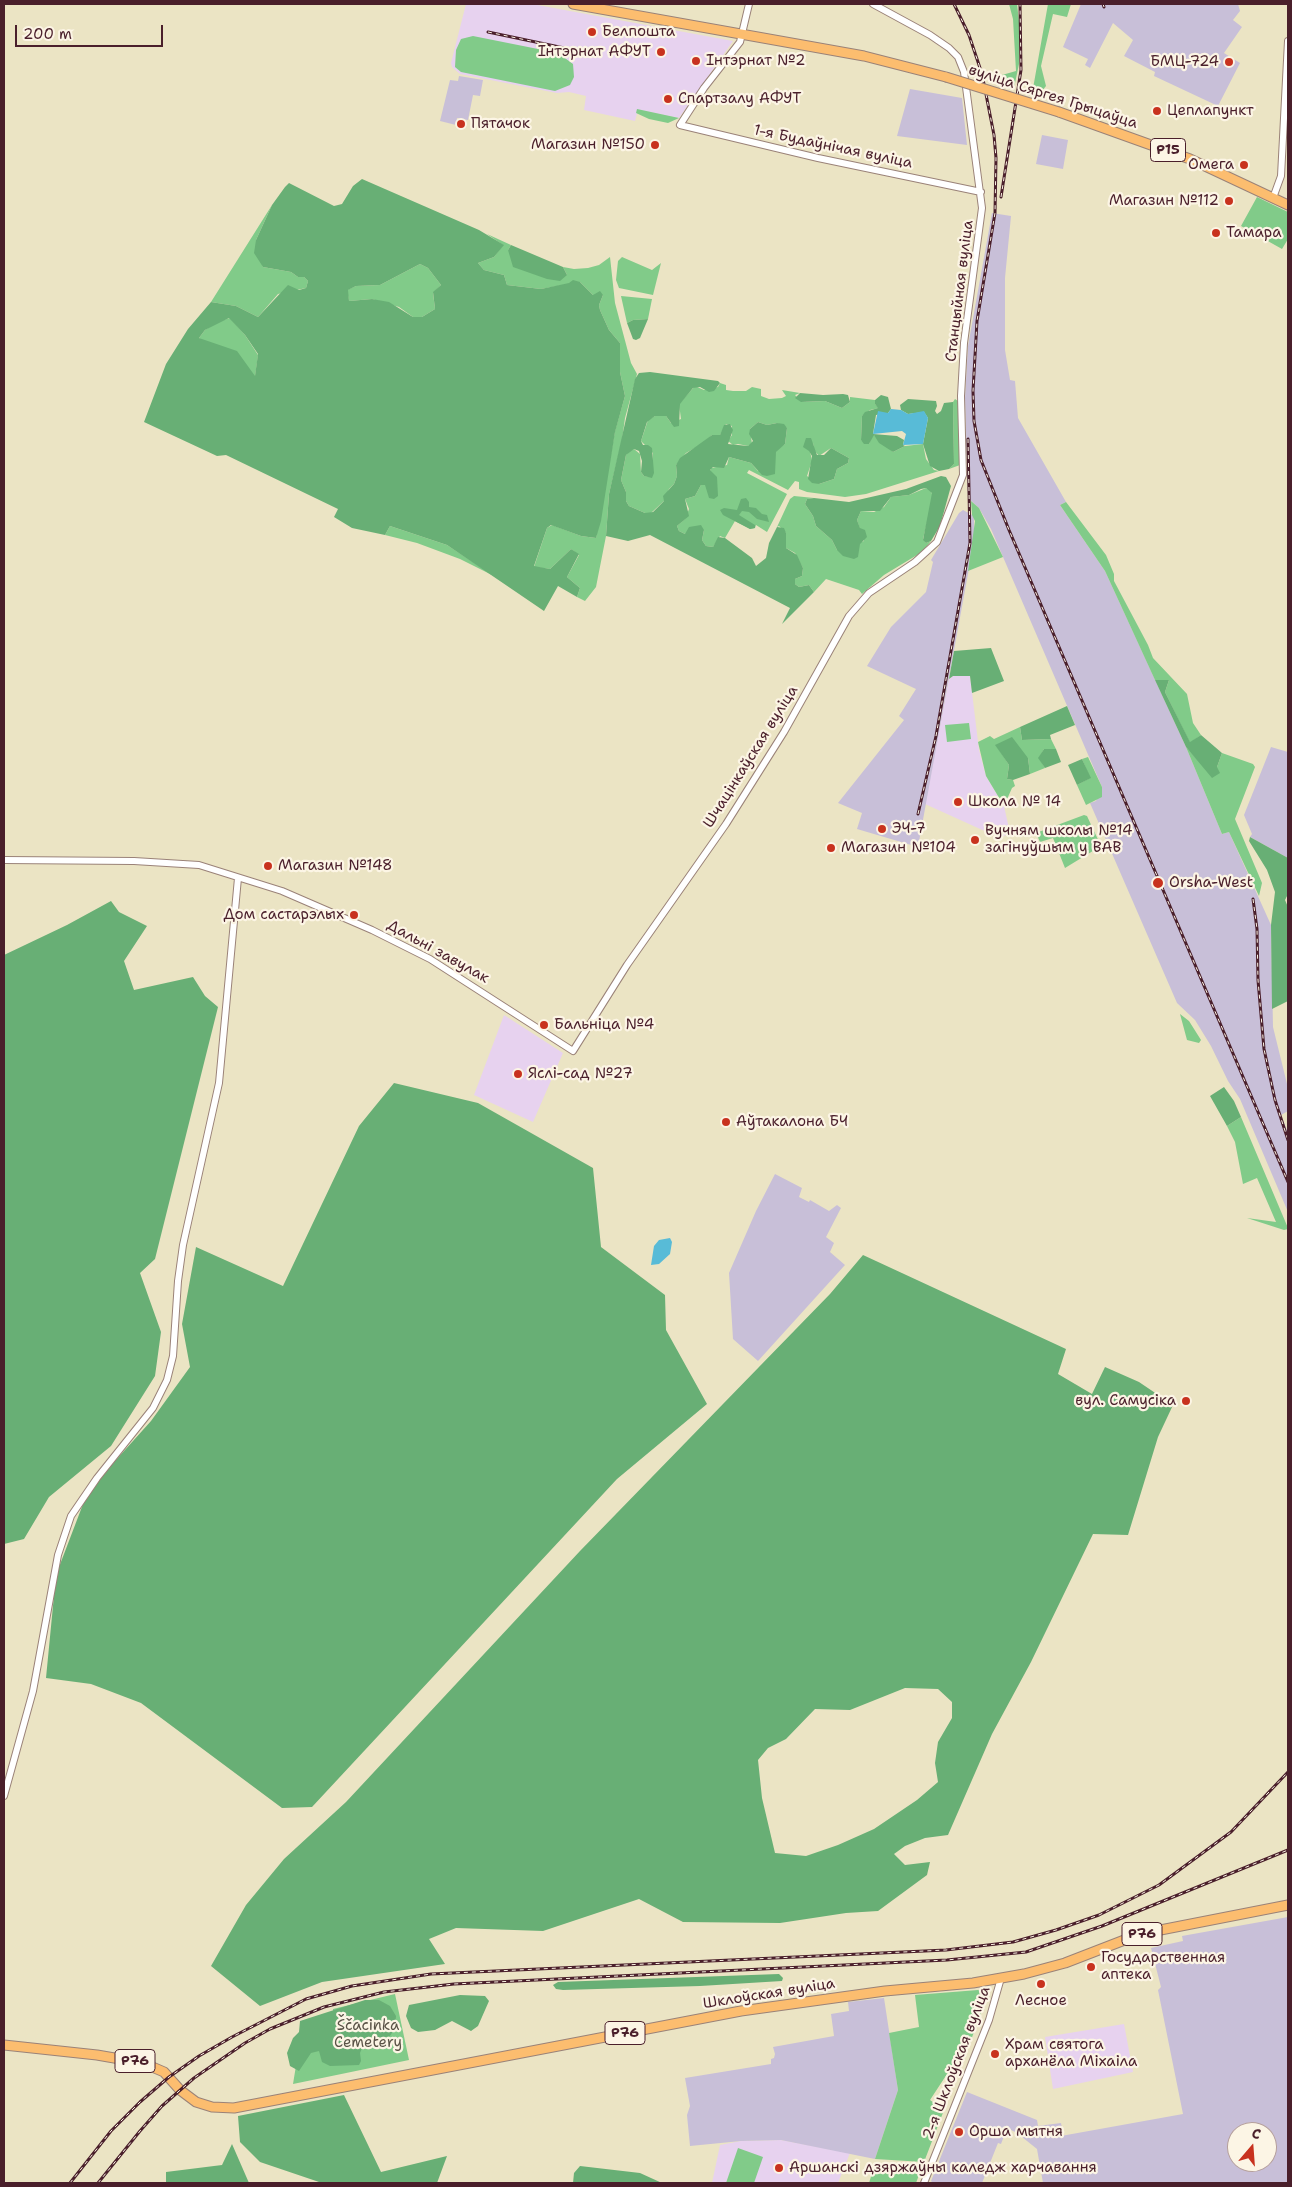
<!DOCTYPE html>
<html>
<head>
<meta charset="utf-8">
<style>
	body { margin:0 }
	#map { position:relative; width:1292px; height:2187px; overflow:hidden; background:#ebe4c4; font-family:"Shantell Sans",sans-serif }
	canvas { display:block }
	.frame { position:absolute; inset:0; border:5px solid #4a1f2b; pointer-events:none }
	.north { position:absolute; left:1227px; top:2122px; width:50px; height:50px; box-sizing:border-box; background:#fcf5e5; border:1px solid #b59f9b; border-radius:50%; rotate:18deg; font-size:14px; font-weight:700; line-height:20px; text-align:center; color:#4a1f2b }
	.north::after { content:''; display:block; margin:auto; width:18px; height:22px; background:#c8321e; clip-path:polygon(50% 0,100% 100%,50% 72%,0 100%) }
	.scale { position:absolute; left:15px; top:25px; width:148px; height:22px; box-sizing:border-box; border:2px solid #4a1f2b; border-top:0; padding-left:6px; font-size:15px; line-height:18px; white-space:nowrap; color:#4a1f2b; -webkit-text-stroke:4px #fcf5e5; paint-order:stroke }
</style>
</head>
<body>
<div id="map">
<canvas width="1292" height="2187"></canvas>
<div class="frame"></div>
<div class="north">С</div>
<div class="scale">200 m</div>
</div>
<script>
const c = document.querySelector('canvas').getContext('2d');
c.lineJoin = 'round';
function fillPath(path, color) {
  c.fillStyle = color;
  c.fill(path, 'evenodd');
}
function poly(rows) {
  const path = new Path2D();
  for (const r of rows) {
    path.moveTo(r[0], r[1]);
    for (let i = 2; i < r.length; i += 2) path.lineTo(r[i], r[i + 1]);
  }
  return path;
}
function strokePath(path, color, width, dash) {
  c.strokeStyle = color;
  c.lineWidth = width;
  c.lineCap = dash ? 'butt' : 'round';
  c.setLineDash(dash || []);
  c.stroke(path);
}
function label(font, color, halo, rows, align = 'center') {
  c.font = font + ' "Shantell Sans",sans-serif';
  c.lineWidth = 4.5;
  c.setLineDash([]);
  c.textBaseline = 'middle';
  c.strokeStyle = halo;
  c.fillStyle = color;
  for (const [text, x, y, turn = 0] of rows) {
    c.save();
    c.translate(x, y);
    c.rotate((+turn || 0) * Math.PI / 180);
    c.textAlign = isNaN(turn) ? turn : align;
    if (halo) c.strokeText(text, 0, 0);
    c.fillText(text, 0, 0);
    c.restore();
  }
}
const built = poly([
	[466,4,532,4,733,41,679,118,638,110,635,121,584,110,586,96,569,92,557,93,460,74,452,67,451,63],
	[953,676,970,676,979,750,986,776,1004,806,1010,833,1000,838,925,804,949,679],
	[504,1015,563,1053,533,1122,474,1095],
	[1124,2024,1133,2072,1053,2089,1045,2037],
	[781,2140,850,2153,838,2183,712,2183,720,2145,741,2141]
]);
const industrial = poly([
	[1081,4,1238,4,1240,11,1233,20,1242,27,1224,53,1240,63,1218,106,1154,76,1155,72,1124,56,1133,40,1113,23,1090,68,1085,65,1088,59,1063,47],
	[459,76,483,80,480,96,473,95,468,120,457,118,456,125,440,121,450,80,458,81],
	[910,89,962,98,967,145,897,136],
	[1042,135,1068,140,1063,169,1036,164],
	[992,213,1011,216,1005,278,1005,350,1010,380,1015,381,1018,418,1066,502,1060,505,1105,571,1186,747,1222,834,1229,832,1271,925,1273,1027,1288,1088,1288,1111,1281,1115,1288,1133,1288,1212,1240,1099,1228,1081,1211,1046,1195,1020,1177,1003,1090,803,1096,801,1102,787,991,529,979,508,968,498,965,398,968,346],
	[963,510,974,516,974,541,918,847,857,829,862,813,838,803,904,720,899,716,916,689,867,666,891,627,926,592,933,562,931,560,959,513],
	[1271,747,1288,752,1288,858,1250,837,1252,834,1244,815],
	[775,1174,802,1188,799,1197,809,1202,810,1200,829,1211,837,1205,841,1208,826,1237,834,1243,830,1252,845,1265,758,1361,733,1339,729,1273,756,1211],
	[1288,1917,1288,2183,1043,2183,1037,2149,1017,2133,1007,2128,1001,2144,998,2143,982,2183,933,2183,931,2181,967,2092,1037,2120,1038,2126,1061,2123,1063,2133,1060,2134,1061,2136,1183,2114,1158,1990,1161,1987,1151,1948,1183,1941,1182,1936],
	[1237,2132,1267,2132,1267,2162,1237,2162],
	[884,1998,898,2090,875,2159,781,2140,741,2141,690,2146,687,2115,690,2106,685,2078,771,2064,771,2059,774,2058,775,2054,773,2047,834,2036,831,2014,849,2011,848,2002]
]);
const green = poly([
	[1009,4,1017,4,1019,21,1019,64,1014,88,988,79,1016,71,1013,19],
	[1048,4,1071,4,1067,17,1053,14,1041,66,1046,86,1038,96,1032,94],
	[473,36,558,53,573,64,574,77,570,85,555,91,461,72,455,67,456,50,461,39],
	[637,109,679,118,668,123,649,119,636,113],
	[1257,197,1288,212,1288,239,1282,249,1241,226],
	[272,205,256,240,263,267,291,272,298,277,304,277,308,281,306,288,278,294,258,317,236,306,211,302],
	[487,234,511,245,508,250,567,275,563,267,574,269,588,268,599,265,610,257,615,303,631,363,637,374,625,418,622,440,609,494,606,536,596,587,585,601,577,597,580,588,567,577,579,555,571,549,550,569,534,567,547,528,552,525,581,536,596,538,615,431,625,396,620,372,620,343,609,330,600,310,599,305,603,295,593,295,580,282,541,289,507,285,504,275,484,270,478,263,494,257,503,245],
	[622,257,652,270,661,263,653,295,619,288,616,280,618,261],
	[420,264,428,268,441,285,433,293,435,309,422,317,413,317,399,307,372,299,349,301,347,290,356,286,380,285],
	[621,296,652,299,648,319,633,320,627,323],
	[230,318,245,335,258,355,255,377,199,338,205,330,217,322],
	[720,383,726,385,726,390,733,391,746,391,752,387,761,389,761,396,769,399,782,398,786,396,782,390,800,393,795,395,802,402,825,401,842,408,850,402,850,397,875,400,875,404,879,408,870,410,862,416,861,440,869,444,873,434,893,452,905,446,923,444,926,459,934,470,939,471,866,494,845,497,807,492,799,489,799,482,795,481,788,490,749,470,747,473,787,494,767,532,756,525,755,528,750,529,735,521,725,538,720,536,713,547,706,546,702,540,704,530,685,534,679,531,677,526,685,519,689,509,685,499,695,496,701,485,705,485,711,468,727,465,729,457,751,463,758,471,775,454,777,449,785,444,787,428,777,423,767,425,758,422,750,429,752,444,748,446,738,444,733,445,728,441,732,435,732,426,726,424,720,435,712,435,702,444,686,453,676,465,677,476,674,484,669,489,664,501,651,513,645,513,629,506,626,501,626,492,621,480,626,455,629,451,634,449,640,454,641,472,644,476,652,477,653,453,641,441,648,420,655,416,666,416,671,423,681,419,679,404,695,386,704,390,718,387],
	[813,443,814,450,819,456,831,448,849,458,848,463,837,469,834,479,819,484,807,476,812,461,810,451],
	[955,399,958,401,960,465,949,469,954,464,953,402],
	[926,488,931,490,933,498,923,539,926,543,931,541,922,552,884,575,862,594,859,590,826,579,814,592,809,585,799,587,795,584,795,579,802,576,803,568,795,553,786,548,786,533,779,526,777,527,790,499,794,496,814,498,807,499,805,504,813,516,816,526,832,540,837,550,864,541,857,520,861,511,874,512,884,507,891,497,909,495],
	[971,501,979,508,1003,557,968,571,975,521,972,515],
	[1066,502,1106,555,1114,574,1114,581,1148,645,1153,658,1187,694,1193,723,1201,735,1190,743,1165,692,1169,680,1155,680,1105,571,1060,505],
	[390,526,447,545,494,576,460,559,417,543,385,535],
	[969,723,971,739,947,742,945,725],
	[1020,727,1022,740,1051,739,1056,749,1044,749,1039,758,1045,768,1030,774,1028,758,996,745,1009,765,1007,779,1013,780,1015,786,1012,788,1004,806,986,776,978,742,990,736,994,739],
	[1186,747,1199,761,1217,767,1222,753,1253,764,1255,767,1235,819,1262,883,1259,896,1229,832,1222,834],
	[1088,757,1102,787,1102,797,1086,805,1077,785,1090,778,1082,759],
	[1084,815,1087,816,1101,846,1065,868,1053,838,1040,842,1036,833],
	[1180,1014,1189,1021,1201,1040,1199,1043,1187,1040],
	[1241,1117,1288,1228,1288,1229,1284,1230,1247,1218,1276,1222,1257,1178,1243,1184,1235,1142,1227,1126],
	[978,1990,984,1992,986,2000,959,2072,949,2071,930,2100,944,2110,924,2162,875,2159,898,2090,889,2033,919,2027,915,1995],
	[395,1994,409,2060,293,2084,303,2023,333,2016,333,2009],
	[738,2148,763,2157,754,2183,726,2183],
	[875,2164,876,2164,922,2167,916,2183,869,2183]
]);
const forest = poly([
	[362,179,479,230,504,245,494,257,478,263,484,270,504,275,507,285,541,289,569,283,573,280,580,282,593,295,600,291,603,295,599,305,600,310,609,330,620,343,620,372,625,396,615,432,601,521,596,538,581,536,551,525,547,528,534,566,550,569,571,549,579,554,567,577,580,588,577,597,558,586,544,611,447,545,390,526,385,535,352,528,334,517,338,509,226,455,217,456,144,422,166,364,188,329,211,302,236,306,258,317,288,285,299,290,306,288,308,281,304,277,298,277,291,272,263,267,254,253,256,240,272,205,285,187,289,183,334,206,342,204,353,186],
	[420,264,428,268,441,285,433,292,435,309,422,317,413,317,389,302,372,299,349,301,348,290,356,286,380,285],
	[229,318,245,335,258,354,255,376,237,351,199,338,205,330],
	[511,245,563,267,567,275,560,281,547,279,513,267,508,250],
	[648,319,640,338,636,340,633,339,627,323,633,320],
	[650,372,718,381,720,383,714,391,709,392,700,387,693,388,680,404,679,426,674,427,666,416,655,416,647,422,641,441,643,445,648,445,652,448,654,473,652,478,644,476,641,472,642,461,639,451,634,449,626,455,621,480,626,492,626,501,629,506,645,513,653,512,664,501,663,496,674,484,677,476,676,465,680,458,712,435,720,435,724,425,730,424,733,430,728,444,748,446,753,441,749,434,750,429,758,422,767,425,777,423,784,424,787,428,785,444,776,452,775,474,767,476,762,475,751,463,729,457,724,468,713,467,710,470,717,477,718,496,714,499,709,498,705,485,701,485,695,496,685,499,689,516,677,526,679,531,685,534,689,527,701,525,704,530,702,540,706,546,713,547,718,537,725,538,752,558,756,566,766,558,769,543,777,527,784,528,786,533,786,548,797,555,803,568,802,576,795,579,795,584,799,587,809,585,814,592,782,624,790,608,650,535,628,541,606,536,609,494,635,379,639,373],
	[800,393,823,395,843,394,848,395,850,402,842,408,825,401,801,402,795,398],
	[881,395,888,397,891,409,888,413,876,415,873,434,897,436,904,440,903,445,905,446,893,452,879,443,874,435,869,444,864,444,861,440,862,416,865,412,878,408,875,404,875,400],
	[908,399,936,401,937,406,935,411,937,414,941,411,944,403,953,402,954,464,949,469,939,471,930,466,923,444,928,418,924,412,908,414,901,410,900,405],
	[806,438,811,438,817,455,824,455,831,448,849,458,848,463,837,469,834,479,819,484,812,483,808,479,812,456,809,451,803,447],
	[941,476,946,477,951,486,940,526,931,541,926,543,923,540,932,493,926,488,921,489,909,495,891,497,880,511,861,511,857,520,860,528,865,530,867,537,860,544,858,557,854,559,843,556,837,550,832,540,816,526,813,516,805,504,807,499,814,498,849,502,906,489],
	[746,498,749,502,749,507,756,508,762,514,767,515,769,522,757,519,749,512,742,511,739,515,755,525,755,528,750,529,723,515,720,510,724,508,737,510,741,499],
	[991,648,1004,681,972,693,970,676,953,676,949,679,954,651],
	[1155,680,1169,680,1165,692,1190,742,1201,735,1222,753,1217,767,1220,773,1212,778,1186,747],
	[1067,706,1075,725,1050,735,1051,739,1022,740,1020,727],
	[1012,737,1028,758,1030,774,1013,780,1007,779,1009,765,995,745],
	[1044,749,1056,749,1061,762,1045,768,1038,758],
	[1082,759,1091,778,1077,785,1068,765],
	[1250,837,1288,858,1288,894,1285,900,1288,907,1288,1001,1272,1009,1271,925,1275,892,1267,870,1249,841],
	[111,901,119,912,147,926,124,961,134,990,193,977,205,996,218,1007,155,1259,140,1273,161,1332,155,1376,111,1446,49,1497,24,1539,4,1544,4,955,67,925],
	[394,1083,478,1103,593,1168,601,1247,665,1295,666,1330,707,1404,617,1479,312,1807,282,1808,141,1703,91,1684,46,1678,56,1575,88,1491,151,1421,190,1367,182,1324,196,1247,283,1286,359,1126],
	[1224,1087,1234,1101,1241,1117,1227,1126,1210,1096],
	[863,1255,1066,1349,1058,1374,1092,1394,1105,1367,1139,1382,1173,1405,1158,1437,1128,1535,1093,1534,1031,1662,992,1734,948,1835,925,1838,905,1846,894,1854,905,1865,930,1862,927,1875,878,1911,846,1913,780,1923,683,1922,639,1899,543,1931,456,1928,429,1939,445,1964,322,1982,260,2006,211,1966,246,1905,284,1859,346,1802,580,1551,830,1294],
	[905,1688,938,1689,952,1702,952,1718,938,1742,935,1763,938,1782,917,1800,874,1829,838,1845,806,1856,775,1853,762,1798,758,1760,768,1748,786,1739,815,1709,850,1710],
	[779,1974,783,1978,782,1981,700,1986,563,1990,556,1989,553,1985,558,1982],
	[460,1995,485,1996,489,2001,478,2026,471,2031,452,2021,435,2030,418,2032,411,2028,406,2016,409,2005],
	[365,2000,379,2000,390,2006,396,2016,395,2028,390,2036,364,2043,360,2053,361,2061,359,2065,330,2066,322,2062,319,2051,311,2053,299,2071,290,2066,287,2053,293,2038,299,2032,300,2021],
	[344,2095,381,2172,447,2156,437,2183,322,2183,260,2162,240,2142,238,2116],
	[232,2144,249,2183,166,2183,166,2172,222,2165],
	[580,2166,640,2173,662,2183,573,2183,574,2173]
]);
const water = poly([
	[891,409,901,410,908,414,924,411,928,418,923,444,903,445,906,434,902,431,873,434,878,411,888,413],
	[670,1238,672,1242,670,1254,659,1264,651,1265,654,1246,659,1240]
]);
const tertiary = poly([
	[749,4,740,42,704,88,680,125,818,158,981,192],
	[1273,198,1281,176,1288,41],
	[4,860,134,861,199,865,282,891,372,930,430,959,573,1051,627,965,726,824,784,732,849,616,869,593,915,562,937,542,963,475,961,396,964,343,982,208,964,72,958,57,949,48,930,35,873,4],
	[4,1796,33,1691,58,1555,71,1516,97,1478,153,1408,167,1380,173,1356,178,1281,183,1245,219,1083,238,878],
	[924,2183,989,2020,1001,1978]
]);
const primary = poly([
	[573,4,864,56,946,77],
	[1059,112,1190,159,1288,205],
	[4,2045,97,2055,143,2063,164,2072,180,2090,196,2102,212,2107,234,2108,741,2011,885,1991,973,1983,1024,1974,1065,1963,1140,1934,1288,1905]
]);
const rail = poly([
	[954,4,969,35,982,74,994,135,996,158,995,213,977,321,973,391,974,421,981,460,1009,530,1288,1182],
	[1103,4,1104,7],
	[488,32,588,53],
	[1001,197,1021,70,1020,4],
	[918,814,936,736,970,543,968,439],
	[1253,899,1257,929,1258,980,1264,1049,1275,1100,1288,1140],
	[70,2183,111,2131,140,2102,169,2077,199,2056,232,2037,306,1999,352,1986,431,1974,946,1950,1013,1942,1056,1930,1099,1915,1159,1885,1231,1832,1288,1772],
	[98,2183,140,2131,162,2106,194,2078,245,2043,270,2029,324,2007,384,1992,454,1984,947,1960,1026,1952,1102,1926,1288,1850]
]);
const primaryBridge = poly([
	[946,77,1059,112]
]);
const markers = [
	[592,32,5,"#c8321e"],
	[661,52,5,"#c8321e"],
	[696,61,5,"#c8321e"],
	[1229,62,5,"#c8321e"],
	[668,99,5,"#c8321e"],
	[1157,111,5,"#c8321e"],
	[461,124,5,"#c8321e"],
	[655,145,5,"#c8321e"],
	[1244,165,5,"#c8321e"],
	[1229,201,5,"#c8321e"],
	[1216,233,5,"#c8321e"],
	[958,802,5,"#c8321e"],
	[882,829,5,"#c8321e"],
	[975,840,5,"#c8321e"],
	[831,848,5,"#c8321e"],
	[268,866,5,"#c8321e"],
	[1158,883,6,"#c8321e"],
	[354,915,5,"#c8321e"],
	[544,1025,5,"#c8321e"],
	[518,1074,5,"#c8321e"],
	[726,1122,5,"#c8321e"],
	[1186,1401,5,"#c8321e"],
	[1091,1967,5,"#c8321e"],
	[1041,1984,5,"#c8321e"],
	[995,2054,5,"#c8321e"],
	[959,2132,5,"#c8321e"],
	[779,2168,5,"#c8321e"]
];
const shields = [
	[1168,150,35],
	[1142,1934,40],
	[625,2033,40],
	[135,2061,40]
];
const shieldNames = [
	["Р15",1168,150],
	["Р76",1142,1934],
	["Р76",625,2033],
	["Р76",135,2061]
];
const poiNames = [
	["Белпошта",602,32],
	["Інтэрнат АФУТ",651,52,"right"],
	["Інтэрнат №2",706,61],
	["БМЦ-724",1219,62,"right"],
	["Спартзалу АФУТ",678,99],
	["Цеплапункт",1167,111],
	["Пятачок",471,124],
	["Магазин №150",645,145,"right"],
	["Омега",1234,165,"right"],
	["Магазин №112",1219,201,"right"],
	["Тамара",1226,233],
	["Школа № 14",968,802],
	["ЭЧ-7",892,829],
	["Вучням школы №14",985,831],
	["загінуўшым у ВАВ",985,848],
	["Магазин №104",841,848],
	["Магазин №148",278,866],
	["Orsha-West",1169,883],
	["Дом састарэлых",344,915,"right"],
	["Бальніца №4",554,1025],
	["Яслі-сад №27",528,1074],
	["Аўтакалона БЧ",736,1122],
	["вул. Самусіка",1176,1401,"right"],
	["Государственная",1101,1958],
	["аптека",1101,1975],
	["Лесное",1041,2001,"center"],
	["Храм святога",1005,2045],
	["арханёла Міхаіла",1005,2062],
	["Орша мытня",969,2132],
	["Аршанскі дзяржаўны каледж харчавання",789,2168]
];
const streetNames = [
	["вуліца Сяргея Грыцаўца",1053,97,18],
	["1-я Будаўнічая вуліца",833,147,12],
	["Станцыйная вуліца",960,291,-83],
	["Шчацінкаўская вуліца",751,757,-58],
	["Дальні завулак",438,952,29],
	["Шклоўская вуліца",769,1994,-9],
	["2-я Шклоўская вуліца",957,2063,-69]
];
const parkNames = [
	["Ščacinka",368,2026],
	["Cemetery",368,2043]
];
fillPath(built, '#e7d2ef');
fillPath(industrial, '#c8bfd8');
fillPath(green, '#81cb89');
fillPath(forest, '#68af75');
fillPath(water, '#58bbd7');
strokePath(tertiary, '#9a8278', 8);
strokePath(primary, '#9a8278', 11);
strokePath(tertiary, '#fff', 6);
strokePath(primary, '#fcbd6f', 9);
strokePath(rail, '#4a1f2b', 3);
strokePath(rail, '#fcf5e5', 1, [4]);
strokePath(primaryBridge, '#9a8278', 11, []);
strokePath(primaryBridge, '#fcbd6f', 9);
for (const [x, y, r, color] of markers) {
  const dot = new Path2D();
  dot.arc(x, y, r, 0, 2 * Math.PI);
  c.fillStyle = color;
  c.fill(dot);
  strokePath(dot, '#fcf5e5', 2);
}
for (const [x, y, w] of shields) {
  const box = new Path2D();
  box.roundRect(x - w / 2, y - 11.5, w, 23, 4);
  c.fillStyle = '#fcf5e5';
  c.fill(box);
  strokePath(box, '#4a1f2b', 1);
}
label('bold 14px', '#4a1f2b', null, shieldNames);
label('15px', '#4a1f2b', '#fcf5e5', poiNames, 'left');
label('15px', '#4a1f2b', '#fcf5e5', streetNames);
label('15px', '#5a5347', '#fcf5e5', parkNames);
</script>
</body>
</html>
